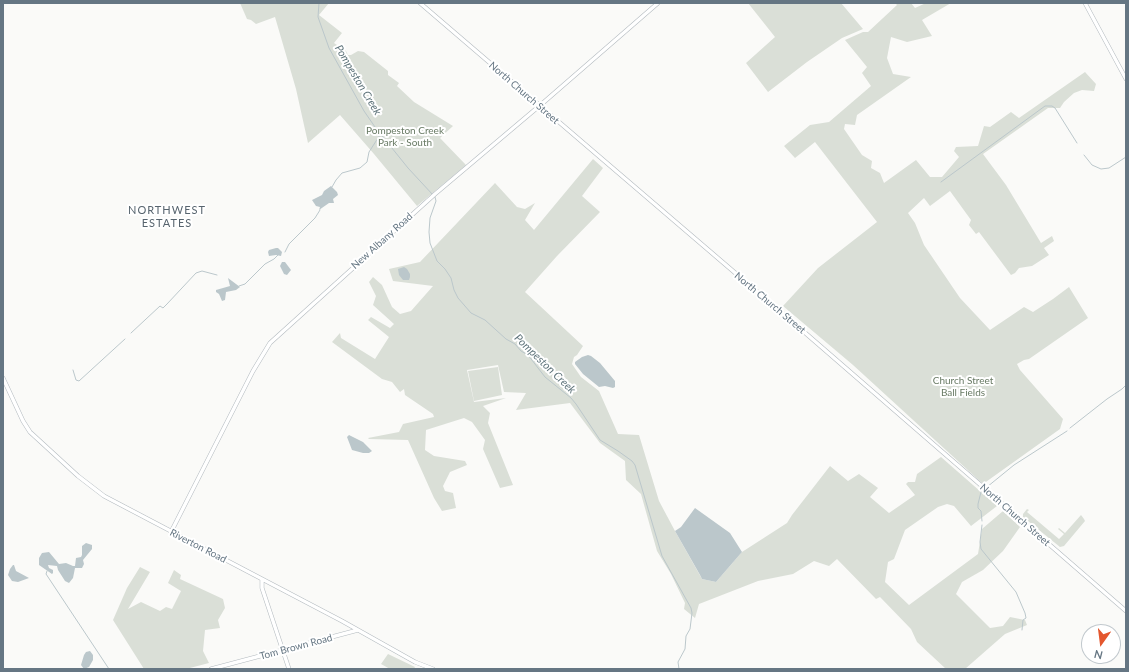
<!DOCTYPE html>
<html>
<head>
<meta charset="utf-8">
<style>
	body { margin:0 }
	#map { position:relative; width:1129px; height:672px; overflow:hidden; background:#fafaf8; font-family:Lato,sans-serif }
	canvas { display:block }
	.frame { position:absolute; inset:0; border:4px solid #657683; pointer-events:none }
	.north { position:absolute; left:1081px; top:624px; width:40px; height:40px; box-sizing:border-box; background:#fff; border:1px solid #c1c8cd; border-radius:50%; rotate:194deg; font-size:11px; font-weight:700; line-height:16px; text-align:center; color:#657683 }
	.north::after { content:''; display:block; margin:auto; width:14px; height:18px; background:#e4572e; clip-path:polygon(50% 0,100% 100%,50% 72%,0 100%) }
</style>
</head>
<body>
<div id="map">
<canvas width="1129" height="672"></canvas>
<div class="frame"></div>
<div class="north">N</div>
</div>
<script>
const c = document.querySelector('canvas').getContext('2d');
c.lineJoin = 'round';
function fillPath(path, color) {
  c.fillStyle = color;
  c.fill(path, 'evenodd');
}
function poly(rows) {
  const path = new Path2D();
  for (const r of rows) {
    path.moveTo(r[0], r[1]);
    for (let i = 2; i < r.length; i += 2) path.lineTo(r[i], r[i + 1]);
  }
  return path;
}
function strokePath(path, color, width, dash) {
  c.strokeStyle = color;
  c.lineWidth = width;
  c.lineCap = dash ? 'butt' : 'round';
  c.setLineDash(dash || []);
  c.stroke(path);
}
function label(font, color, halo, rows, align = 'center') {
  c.font = font + ' Lato,sans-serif';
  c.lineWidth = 4;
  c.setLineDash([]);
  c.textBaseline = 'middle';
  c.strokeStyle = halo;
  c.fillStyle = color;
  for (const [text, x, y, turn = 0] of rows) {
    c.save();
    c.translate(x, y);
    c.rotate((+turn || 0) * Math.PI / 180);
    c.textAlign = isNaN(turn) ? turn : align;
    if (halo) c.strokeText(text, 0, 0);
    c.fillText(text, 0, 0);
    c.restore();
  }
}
const green = poly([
	[240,3,329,3,319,15,342,33,334,43,346,51,348,55,351,55,358,51,364,52,388,71,388,75,399,83,397,86,414,102,453,126,440,138,466,165,417,206,374,154,340,115,308,143,296,89,275,17,256,24,251,20,247,19],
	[748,3,841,3,863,29,842,38,807,62,768,92,746,63,775,37],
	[895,3,911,3,915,8,926,3,951,3,922,20,932,36,907,42,891,37,887,58,893,74,911,77,857,115,855,125,845,124,844,129,862,155,872,161,871,168,880,173,884,183,916,160,930,177,942,177,959,157,954,151,956,147,978,146,984,126,990,127,1011,112,1019,118,1085,72,1096,84,1094,91,1082,90,1074,93,1064,102,1060,108,1048,108,983,154,1006,185,1041,243,1052,236,1054,241,1044,248,1049,255,1032,266,1019,268,1015,273,1011,275,979,232,976,234,969,225,971,220,950,191,930,206,924,198,908,213,915,223,924,245,960,298,990,330,1024,307,1033,312,1053,299,1069,287,1088,318,1029,359,1024,360,1017,364,1020,370,1063,419,1060,429,983,484,853,365,783,306,818,268,877,222,815,142,795,158,784,146,810,125,829,122,871,86,862,73,867,67,845,40,863,32,868,32,897,5],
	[593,159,603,168,582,196,600,212,557,256,525,292,583,346,577,355,574,357,572,364,581,377,599,391,618,434,639,435,659,501,675,531,702,579,716,582,742,552,787,523,792,515,830,466,848,481,859,474,878,488,870,497,889,513,915,495,906,484,908,482,915,482,917,474,941,457,997,506,971,526,954,506,947,504,938,507,905,530,894,559,888,562,885,582,909,605,978,554,982,529,1003,511,1020,527,1003,551,983,570,962,582,956,594,990,628,1003,626,1010,617,1025,620,1027,625,1005,634,965,669,946,669,917,642,911,629,880,597,876,599,837,559,829,566,814,561,793,574,758,581,699,604,695,618,684,609,685,603,671,574,657,551,641,494,626,480,625,461,600,443,570,403,516,410,526,393,504,392,498,365,467,370,474,402,506,398,483,406,490,413,488,423,513,485,500,488,483,449,485,440,472,422,464,418,426,430,425,450,434,456,465,461,467,465,450,472,443,486,445,491,453,493,456,508,442,511,434,498,408,440,369,439,368,438,399,432,403,424,434,417,433,414,405,395,404,389,400,392,392,382,382,379,332,342,340,333,341,338,375,359,389,337,368,320,371,317,390,328,394,324,373,305,376,296,369,282,373,277,382,285,392,307,400,314,411,311,433,286,393,281,389,269,420,262,495,183,517,207,525,209,535,203,525,220,534,230],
	[498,367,502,395,474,401,468,371],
	[1027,509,1029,510,1027,512,1059,539,1064,534,1058,529,1059,528,1065,533,1081,515,1084,519,1085,521,1064,546,1060,547,1023,517,1023,514],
	[140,567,150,572,128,609,141,602,160,611,166,607,172,609,181,591,168,583,174,570,181,575,180,579,223,599,225,608,218,620,220,628,205,630,203,651,209,663,186,669,144,669,113,620,127,588],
	[388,654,415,667,414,669,390,669,381,664]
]);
const water = poly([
	[331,186,337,192,338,195,333,199,334,203,329,203,319,210,320,207,316,206,312,200,322,195,324,191],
	[276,248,278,248,282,252,281,256,276,255,269,256,268,252,269,250],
	[282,262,285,262,291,270,287,275,284,274,280,266],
	[404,267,407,269,410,274,410,277,409,280,403,280,399,275,398,269],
	[228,278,240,287,236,290,226,292,225,300,222,301,219,294,216,292,216,290,230,286],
	[588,355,591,356,600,363,615,381,615,387,613,388,605,386,599,387,583,374,575,364,575,362,582,357],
	[349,435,363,442,372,451,369,453,363,453,352,450,347,437],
	[695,508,730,533,742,552,716,582,702,579,700,575,675,531,681,527],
	[86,543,92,545,92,549,83,560,84,564,82,568,75,568,73,578,69,583,65,581,58,570,57,566,48,565,49,568,53,570,53,573,52,574,39,565,39,558,42,553,49,552,59,564,66,563,73,566,75,566,76,558,81,557,82,555,82,546],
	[13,565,14,565,16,571,29,578,18,582,12,581,8,575,10,569],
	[90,651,93,655,93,660,89,667,84,669,81,665,84,655,86,652]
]);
const stream = poly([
	[319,3,318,17,329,48,364,111,375,127,408,168,433,195],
	[1084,155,1092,165,1101,169,1109,168,1126,157],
	[941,182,1045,106,1052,106,1055,108,1077,143],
	[332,187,336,180,342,173,360,168,367,162,369,152,380,135],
	[435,197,436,201,430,218,429,232,430,243,437,261,445,269,451,278,454,290,458,298,471,313,485,320,506,339,515,344,521,351,528,355,545,377,571,398,576,404,600,440,618,451,632,461,635,465,662,556,691,608,692,613,690,629,686,636,685,649,678,662,679,669],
	[285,252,289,244,315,218,320,210],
	[239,286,245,284,265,264,274,259,278,255],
	[131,333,160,306,163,308,167,304,196,273,202,271,217,275],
	[73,370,76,380,79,381,125,339],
	[1070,428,1107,399,1122,389,1126,385],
	[987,487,1014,465,1067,431],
	[981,492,978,504,978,508,981,511,982,521],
	[982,525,980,542,981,549,1016,592,1025,613,1026,618,1023,620,1022,630],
	[47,571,46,574,109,669]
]);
const secondary = poly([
	[420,3,803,331,1126,611],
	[1085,3,1126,79],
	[3,378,23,421,30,432,78,476,104,496,342,621,415,662,433,669],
	[171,532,253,371,270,343,435,194,544,102,658,3],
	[262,579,262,588,289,669],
	[211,669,358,630]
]);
const streetNames = [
	["North Church Street",524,93,41],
	["New Albany Road",382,241,-42],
	["North Church Street",770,303,40],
	["North Church Street",1015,515,41],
	["Riverton Road",198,546,27],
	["Tom Brown Road",296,647,-15]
];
const parkNames = [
	["Pompeston Creek",405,131],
	["Park - South",405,143],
	["Church Street",963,381],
	["Ball Fields",963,393]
];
const waterNames = [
	["Pompeston Creek",358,80,59],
	["Pompeston Creek",545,364,44]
];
const neighbourhoodNames = [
	["NORTHWEST",167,210],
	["ESTATES",167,223]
];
fillPath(green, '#dadfd7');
fillPath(water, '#bbc7cb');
strokePath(stream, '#bbc7cb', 1);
strokePath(secondary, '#b3babf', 4.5);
strokePath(secondary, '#fff', 3.5);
label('10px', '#657683', '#fff', streetNames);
label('10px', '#687a64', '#fff', parkNames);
label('italic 11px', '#60757c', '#fff', waterNames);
c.letterSpacing = '1px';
label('11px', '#57646e', '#fff', neighbourhoodNames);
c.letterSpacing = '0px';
</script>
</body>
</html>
